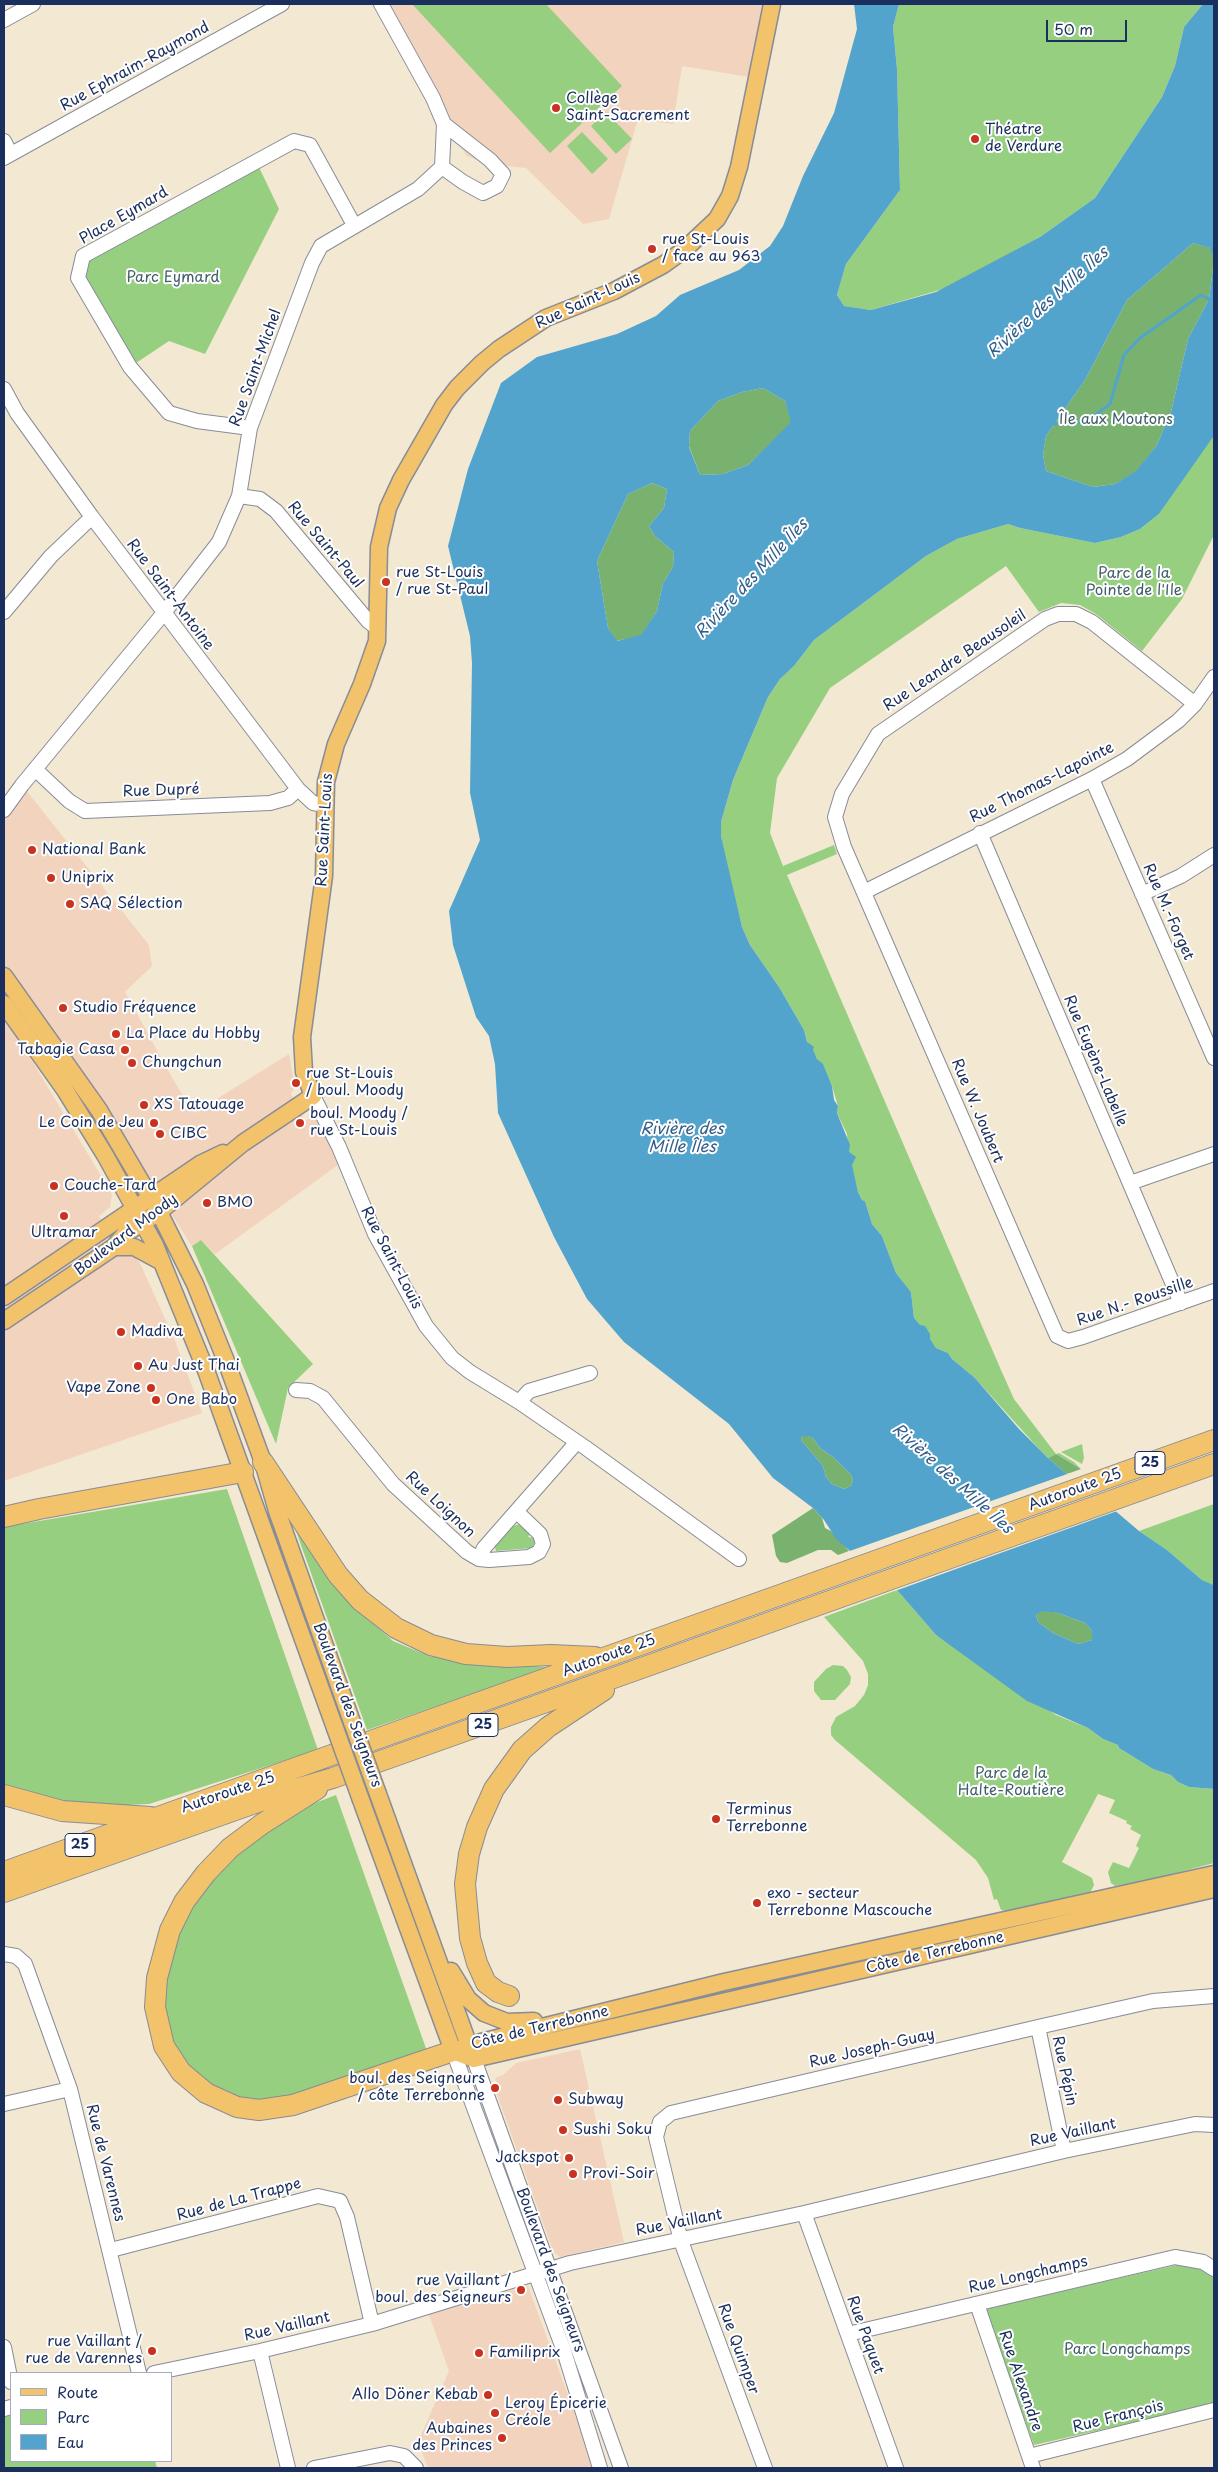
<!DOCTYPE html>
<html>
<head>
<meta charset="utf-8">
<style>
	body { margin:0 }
	#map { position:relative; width:1218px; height:2472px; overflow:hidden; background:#f3e8d1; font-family:"Playpen Sans",sans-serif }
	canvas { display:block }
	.frame { position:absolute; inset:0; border:5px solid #1b2f5e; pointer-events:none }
	.legend { position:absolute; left:10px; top:2372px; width:162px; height:90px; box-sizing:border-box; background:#fff; border:1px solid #a4acbf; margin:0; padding:6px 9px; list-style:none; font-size:15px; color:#1b2f5e }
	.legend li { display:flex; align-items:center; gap:10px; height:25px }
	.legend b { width:25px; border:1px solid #a4acbf }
	.scale { position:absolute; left:1046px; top:20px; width:81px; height:22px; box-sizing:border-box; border:2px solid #1b2f5e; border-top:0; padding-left:6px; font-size:15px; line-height:18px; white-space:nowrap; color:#1b2f5e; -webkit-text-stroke:4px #fff; paint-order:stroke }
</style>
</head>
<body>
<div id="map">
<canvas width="1218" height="2472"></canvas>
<div class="frame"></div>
<ul class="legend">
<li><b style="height:6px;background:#f2c36a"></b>Route</li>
<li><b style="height:14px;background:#97cf81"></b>Parc</li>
<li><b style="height:14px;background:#52a4cd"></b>Eau</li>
</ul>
<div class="scale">50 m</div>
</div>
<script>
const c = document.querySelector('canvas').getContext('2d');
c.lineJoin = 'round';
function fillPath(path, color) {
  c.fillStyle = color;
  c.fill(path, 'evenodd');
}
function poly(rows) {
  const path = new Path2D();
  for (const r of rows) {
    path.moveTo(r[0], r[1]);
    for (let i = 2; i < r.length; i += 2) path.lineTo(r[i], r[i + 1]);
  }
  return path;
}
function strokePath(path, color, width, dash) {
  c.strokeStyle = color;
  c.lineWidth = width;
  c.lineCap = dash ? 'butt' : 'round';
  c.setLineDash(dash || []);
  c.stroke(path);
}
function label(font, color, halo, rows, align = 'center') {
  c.font = font + ' "Playpen Sans",sans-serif';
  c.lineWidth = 4;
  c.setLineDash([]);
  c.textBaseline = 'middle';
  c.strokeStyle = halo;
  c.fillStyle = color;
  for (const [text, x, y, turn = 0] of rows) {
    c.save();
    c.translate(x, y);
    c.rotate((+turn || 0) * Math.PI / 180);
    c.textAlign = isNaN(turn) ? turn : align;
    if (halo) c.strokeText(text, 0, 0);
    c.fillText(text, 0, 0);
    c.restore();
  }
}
const built = poly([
	[381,4,769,4,755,78,682,66,673,124,638,119,609,219,583,224,526,168,487,164,467,156,444,124],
	[22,785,149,945,152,966,125,992,174,1081,194,1113,289,1054,295,1086,291,1094,305,1121,313,1116,321,1124,328,1138,338,1165,215,1254,201,1240,192,1246,150,1182,4,974,4,810],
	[4,1014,112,1194,110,1207,99,1216,121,1256,134,1256,140,1263,175,1341,202,1413,4,1481],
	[580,2049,624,2242,560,2257,553,2251,495,2089,498,2087,495,2078,503,2075,516,2063],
	[528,2286,595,2468,428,2468,418,2442,449,2371,428,2312]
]);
const green = poly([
	[412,4,546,4,622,86,550,153],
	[899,4,1203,4,1184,27,1175,66,1162,97,1095,198,1040,237,950,287,871,310,844,306,837,295,846,264,900,190,897,69,893,27],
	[606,112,632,139,616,154,591,126],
	[582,132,608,159,592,174,567,146],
	[256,161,279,209,205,354,169,341,130,367,78,278,83,256],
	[1214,434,1214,535,1182,599,1142,651,1096,614,1080,605,1061,603,1039,612,1006,566,830,688,777,778,770,833,783,866,834,845,837,854,787,875,1001,1370,1014,1399,1056,1454,1059,1453,1074,1462,1081,1469,1056,1454,1048,1458,1040,1450,975,1378,952,1359,948,1353,936,1348,914,1318,911,1292,896,1273,882,1236,872,1224,865,1201,862,1200,858,1192,848,1152,847,1134,837,1113,838,1106,832,1086,823,1065,817,1059,807,1042,804,1030,779,987,750,945,742,927,727,869,721,836,721,822,733,780,768,697,780,679,794,666,814,640,926,556,957,539,1008,524,1020,528,1095,543,1121,537,1140,529,1159,514],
	[201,1240,313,1364,288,1388,276,1444,192,1246],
	[1082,1444,1084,1458,1082,1464,1061,1452],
	[227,1489,318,1750,149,1804,106,1806,57,1802,4,1786,4,1527],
	[1214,1504,1214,1585,1202,1580,1167,1550,1139,1531],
	[520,1524,530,1534,528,1537,534,1538,535,1542,532,1548,496,1551,495,1547,497,1544,513,1526],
	[296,1531,337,1590,393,1641,429,1656,481,1665,551,1667,367,1730],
	[897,1590,936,1635,1056,1715,1088,1728,1103,1739,1118,1745,1119,1748,1153,1769,1171,1775,1178,1782,1189,1787,1214,1789,1214,1863,1145,1881,1115,1886,1111,1883,1108,1872,1113,1862,1129,1868,1139,1848,1136,1846,1141,1835,1130,1829,1132,1826,1126,1823,1127,1821,1109,1813,1115,1800,1098,1794,1062,1862,1092,1878,1094,1885,1090,1893,1006,1911,1001,1910,997,1899,994,1900,988,1878,976,1860,835,1740,831,1735,831,1727,836,1717,855,1706,864,1695,868,1685,868,1674,863,1661,824,1617],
	[833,1665,843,1666,847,1670,851,1677,850,1684,835,1700,821,1700,814,1691,814,1682,826,1669],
	[336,1795,428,2054,285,2099,256,2102,236,2099,212,2089,183,2065,164,2023,167,1957,191,1904,230,1860,299,1809],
	[1177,2265,1200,2269,1214,2277,1214,2404,1034,2445,984,2309],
	[11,2407,11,2461,155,2461,157,2468,4,2468,4,2409]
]);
const forest = poly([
	[1193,243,1211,248,1214,260,1209,299,1188,339,1171,412,1157,445,1136,472,1115,484,1093,487,1046,471,1043,455,1046,436,1085,380,1127,300],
	[763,388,785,401,792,422,748,465,723,474,700,475,689,446,690,431,718,401,742,392],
	[652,483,667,489,664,508,649,526,655,536,674,552,673,567,663,583,657,611,641,636,616,641,608,628,597,561,628,494],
	[802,1435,812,1437,821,1449,833,1457,851,1475,853,1480,851,1486,844,1489,832,1484,826,1477,823,1466,801,1440],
	[1056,1454,1081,1469,1067,1474,1048,1458],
	[813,1508,822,1518,825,1528,831,1531,849,1551,838,1555,831,1550,818,1550,787,1563,780,1562,776,1556,772,1535],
	[1042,1610,1058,1613,1085,1623,1092,1631,1092,1640,1078,1644,1053,1633,1038,1622,1036,1615]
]);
const water = poly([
	[854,4,899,4,893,27,897,69,900,190,846,264,837,295,844,306,871,310,936,292,1040,237,1095,198,1162,97,1175,66,1184,27,1203,4,1214,4,1214,259,1210,248,1193,243,1127,300,1085,380,1046,436,1043,455,1046,471,1093,487,1115,484,1136,471,1157,445,1171,412,1188,339,1209,299,1214,260,1213,437,1159,514,1140,529,1121,537,1095,543,1020,528,1008,524,957,539,926,556,814,640,794,666,780,679,768,697,733,780,721,822,721,836,742,927,750,945,779,987,804,1030,807,1042,814,1047,813,1050,817,1059,823,1064,832,1086,834,1100,838,1106,837,1113,850,1145,849,1152,856,1157,852,1165,858,1192,862,1200,865,1201,872,1224,882,1236,896,1273,911,1292,914,1318,920,1325,925,1326,930,1334,930,1339,936,1348,948,1353,952,1359,975,1378,1019,1429,1048,1458,1067,1474,1086,1486,1139,1531,1167,1550,1202,1580,1214,1585,1214,1789,1189,1787,1178,1782,1171,1775,1153,1769,1119,1748,1118,1745,1103,1739,1088,1728,1027,1701,936,1635,897,1590,837,1540,824,1520,813,1508,773,1478,729,1424,624,1342,587,1299,554,1237,498,1113,495,1064,489,1036,476,1017,453,945,449,911,480,840,470,793,472,663,470,636,448,546,468,469,501,383,537,357,617,334,656,316,680,295,739,270,770,246,783,226,803,176,834,113,857,29],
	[763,388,785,401,791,422,748,465,723,474,700,475,689,447,690,431,718,401,742,392],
	[652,483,667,489,664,508,649,526,655,536,674,552,673,567,663,583,657,611,641,635,617,641,608,628,597,561,628,494],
	[802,1436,812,1437,821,1449,833,1457,851,1475,853,1480,851,1486,844,1489,832,1484,826,1477,823,1466,801,1440],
	[1042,1611,1058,1613,1085,1623,1092,1631,1092,1640,1078,1644,1053,1633,1038,1622,1036,1615]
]);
const pier = poly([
	[1070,1473,1088,1484,1120,1510,895,1591,847,1552]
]);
const stream = poly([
	[1054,424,1086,422,1110,404,1124,355,1140,338,1201,295,1209,299]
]);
const minor = poly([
	[4,20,33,4],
	[4,141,11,154],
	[4,158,282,4],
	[442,167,463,182,483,193,497,186,503,174,490,160,444,124],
	[4,389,17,413,92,517,298,789,313,803,325,805],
	[250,428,197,421,169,413,130,367,78,278,83,256,294,141,310,145,354,225],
	[239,496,260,499,276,511,368,621,373,625,378,625],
	[4,612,51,556,92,517],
	[1195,704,1092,622,1076,614,1058,614,1045,619,878,734,842,794,835,817,844,847,1057,1336,1068,1341,1083,1337,1214,1291],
	[35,769,69,801,85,811,270,803,288,798,298,789],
	[1092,779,1214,1058],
	[4,810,22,785,163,614,219,542,239,496,250,428,312,263,321,246,418,189,442,167,444,124,433,98,381,4],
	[980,833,1181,1303],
	[864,892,1092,779,1127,759,1178,721,1195,704,1214,677],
	[1142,894,1181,876,1214,855],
	[313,1096,339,1147,375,1234,426,1326,452,1358,470,1372,519,1402,586,1448,739,1559],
	[1130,1183,1214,1154],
	[296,1390,310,1391,323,1398,393,1484,467,1552,479,1559,484,1548,577,1442],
	[519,1402,529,1391,590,1373],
	[479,1559,489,1560,529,1557,539,1552,543,1544,540,1534,517,1512],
	[4,1954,16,1956,25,1964,70,2089,139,2373],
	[1038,2027,1064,2151],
	[453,2051,564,2351,600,2468],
	[474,2059,621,2468],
	[4,2104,70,2089],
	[804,2213,896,2468],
	[111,2250,318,2196,340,2201,347,2217,372,2324],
	[977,2304,1033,2468],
	[848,2334,1175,2257,1203,2262,1214,2269],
	[4,2347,11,2382],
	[260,2351,288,2468],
	[154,2373,260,2351,372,2324,570,2263,804,2213,1064,2151,1195,2124,1214,2125],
	[4,2409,11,2407],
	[1029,2456,1214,2410],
	[314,2468,390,2453,404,2456,416,2468],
	[765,2468,681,2241,656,2137,660,2122,671,2113,1038,2027,1153,2001,1214,1996]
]);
const major = poly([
	[4,976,99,1110,159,1212,195,1284,226,1361,263,1462,277,1511,352,1722],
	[4,1004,65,1090,105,1155,155,1245,207,1373,335,1728],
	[114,1247,134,1247,160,1261],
	[4,1297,200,1164,223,1153],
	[4,1321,114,1247,125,1234,159,1212,243,1143,313,1096,304,1072,302,1037,324,876,326,782,336,744,362,684,377,641,379,547,388,508,401,480,444,405,457,388,482,363,499,349,546,318,614,291,663,265,684,250,717,219,730,196,739,167,772,4],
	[378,1794,472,2054],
	[361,1800,453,2051],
	[451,1971,468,1999,484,2013,507,2022,534,2021],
	[453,2051,481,2042,724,1982,1214,1874],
	[453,2051,474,2059,1214,1889]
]);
const highway = poly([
	[263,1462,338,1575,360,1600,396,1628,431,1645,466,1654,507,1657,551,1655,595,1657],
	[4,1517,39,1509,243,1472],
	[317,1789,262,1824,230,1848,206,1873,184,1902,170,1930,157,1978,155,2007,164,2046,181,2072,206,2093,237,2107,259,2110,293,2105,453,2051],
	[4,1795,62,1811,150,1817],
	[4,1872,1214,1440],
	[4,1892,289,1791,333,1778,1214,1464],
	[509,1996,498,1992,486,1983,477,1963,470,1938,465,1884,469,1854,477,1827,494,1789,522,1750,548,1727,604,1690]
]);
const majorBridge = poly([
	[352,1722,378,1794],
	[335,1728,361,1800]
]);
const markers = [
	[556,108,5,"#c8321e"],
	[975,139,5,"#c8321e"],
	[652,249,5,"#c8321e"],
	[386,582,5,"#c8321e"],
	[32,850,5,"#c8321e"],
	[51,878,5,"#c8321e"],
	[70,904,5,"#c8321e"],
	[63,1008,5,"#c8321e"],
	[116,1034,5,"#c8321e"],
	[125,1050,5,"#c8321e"],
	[132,1063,5,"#c8321e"],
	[296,1083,5,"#c8321e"],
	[144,1105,5,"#c8321e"],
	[154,1123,5,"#c8321e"],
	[300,1123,5,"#c8321e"],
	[160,1134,5,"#c8321e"],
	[54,1186,5,"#c8321e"],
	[207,1203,5,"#c8321e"],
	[64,1216,5,"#c8321e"],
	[121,1332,5,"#c8321e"],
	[138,1366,5,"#c8321e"],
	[151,1388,5,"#c8321e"],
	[156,1400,5,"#c8321e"],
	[716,1819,5,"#c8321e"],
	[757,1903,5,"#c8321e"],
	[495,2088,5,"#c8321e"],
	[558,2100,5,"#c8321e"],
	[563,2130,5,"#c8321e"],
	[569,2158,5,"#c8321e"],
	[573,2174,5,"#c8321e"],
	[521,2290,5,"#c8321e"],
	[152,2351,5,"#c8321e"],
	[479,2353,5,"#c8321e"],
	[488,2395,5,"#c8321e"],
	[495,2413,5,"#c8321e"],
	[502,2438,5,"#c8321e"]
];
const shields = [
	[1150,1463,30],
	[483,1725,30],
	[80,1845,30]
];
const shieldNames = [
	["25",1150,1463],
	["25",483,1725],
	["25",80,1845]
];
const streetNames = [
	["Rue Ephraim-Raymond",135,67,-29],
	["Place Eymard",124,216,-30],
	["Rue Saint-Louis",588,301,-25],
	["Rue Saint-Michel",256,368,-70],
	["Rue Saint-Paul",325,545,50],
	["Rue Saint-Antoine",170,595,53],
	["Rue Leandre Beausoleil",955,661,-34],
	["Rue Thomas-Lapointe",1042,783,-27],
	["Rue Dupré",161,791,-2],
	["Rue Saint-Louis",325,830,-87],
	["Rue M.-Forget",1168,912,66],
	["Rue Eugène-Labelle",1095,1061,67],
	["Rue W. Joubert",977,1111,67],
	["Boulevard Moody",126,1235,-37],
	["Rue Saint-Louis",391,1258,62],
	["Rue N.- Roussille",1135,1302,-19],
	["Autoroute 25",1075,1490,-20],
	["Rue Loignon",440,1505,43],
	["Autoroute 25",609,1656,-20],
	["Boulevard des Seigneurs",347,1705,70],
	["Autoroute 25",228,1793,-19],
	["Côte de Terrebonne",935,1953,-13],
	["Côte de Terrebonne",540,2028,-14],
	["Rue Joseph-Guay",872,2049,-13],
	["Rue Pépin",1064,2071,78],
	["Rue Vaillant",1073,2133,-12],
	["Rue de Varennes",105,2163,76],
	["Rue de La Trappe",239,2200,-15],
	["Rue Vaillant",679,2223,-11],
	["Boulevard des Seigneurs",550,2270,70],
	["Rue Longchamps",1028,2275,-13],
	["Rue Vaillant",287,2327,-13],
	["Rue Paquet",865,2335,70],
	["Rue Quimper",738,2349,70],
	["Rue Alexandre",1020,2381,71],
	["Rue François",1118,2417,-14]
];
const poiNames = [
	["Collège",566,99],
	["Saint-Sacrement",566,116],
	["Théatre",985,130],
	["de Verdure",985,147],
	["rue St-Louis",662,240],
	["/ face au 963",662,257],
	["rue St-Louis",396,573],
	["/ rue St-Paul",396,590],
	["National Bank",42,850],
	["Uniprix",61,878],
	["SAQ Sélection",80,904],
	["Studio Fréquence",73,1008],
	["La Place du Hobby",126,1034],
	["Tabagie Casa",115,1050,"right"],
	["Chungchun",142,1063],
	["rue St-Louis",306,1074],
	["/ boul. Moody",306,1091],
	["XS Tatouage",154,1105],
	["boul. Moody /",310,1114],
	["rue St-Louis",310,1131],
	["Le Coin de Jeu",144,1123,"right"],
	["CIBC",170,1134],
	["Couche-Tard",64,1186],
	["BMO",217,1203],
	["Ultramar",64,1233,"center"],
	["Madiva",131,1332],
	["Au Just Thai",148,1366],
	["Vape Zone",141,1388,"right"],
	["One Babo",166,1400],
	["Terminus",726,1810],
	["Terrebonne",726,1827],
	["exo - secteur",767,1894],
	["Terrebonne Mascouche",767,1911],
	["boul. des Seigneurs",485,2079,"right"],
	["/ côte Terrebonne",485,2096,"right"],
	["Subway",568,2100],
	["Sushi Soku",573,2130],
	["Jackspot",559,2158,"right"],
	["Provi-Soir",583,2174],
	["rue Vaillant /",511,2281,"right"],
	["boul. des Seigneurs",511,2298,"right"],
	["rue Vaillant /",142,2342,"right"],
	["rue de Varennes",142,2359,"right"],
	["Familiprix",489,2353],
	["Allo Döner Kebab",478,2395,"right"],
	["Leroy Épicerie",505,2404],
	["Créole",505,2421],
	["Aubaines",492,2429,"right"],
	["des Princes",492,2446,"right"]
];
const parkNames = [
	["Parc Eymard",173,278],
	["Île aux Moutons",1116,420],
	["Parc de la",1134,574],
	["Pointe de l'Ile",1134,591],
	["Parc de la",1011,1774],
	["Halte-Routière",1011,1791],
	["Parc Longchamps",1127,2350]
];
const waterNames = [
	["Rivière des Mille Îles",1048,303,-42],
	["Rivière des Mille Îles",752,579,-47],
	["Rivière des",682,1130],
	["Mille Îles",682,1148],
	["Rivière des Mille Îles",952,1479,42]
];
fillPath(built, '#f2d4be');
fillPath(green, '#97cf81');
fillPath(forest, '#79b26f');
fillPath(water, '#52a4cd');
fillPath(pier, '#f3e8d1');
strokePath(stream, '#52a4cd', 3);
strokePath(minor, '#878c98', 16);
strokePath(major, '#878c98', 19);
strokePath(highway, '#878c98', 22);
strokePath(minor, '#fff', 14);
strokePath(major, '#f2c36a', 16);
strokePath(highway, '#f2c36a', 20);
strokePath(majorBridge, '#878c98', 19, []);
strokePath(majorBridge, '#f2c36a', 16);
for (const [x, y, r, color] of markers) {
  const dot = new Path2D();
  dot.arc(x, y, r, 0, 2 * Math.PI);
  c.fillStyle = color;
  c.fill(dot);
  strokePath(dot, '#fff', 2);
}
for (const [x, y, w] of shields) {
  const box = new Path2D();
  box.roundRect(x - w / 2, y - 11.5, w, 23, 4);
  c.fillStyle = '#fff';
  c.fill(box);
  strokePath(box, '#1b2f5e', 1);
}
label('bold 14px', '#1b2f5e', null, shieldNames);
label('15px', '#1b2f5e', '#fff', streetNames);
label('15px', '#1b2f5e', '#fff', poiNames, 'left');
label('15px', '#405f68', '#fff', parkNames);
label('italic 16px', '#315e8a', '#fff', waterNames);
</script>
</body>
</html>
